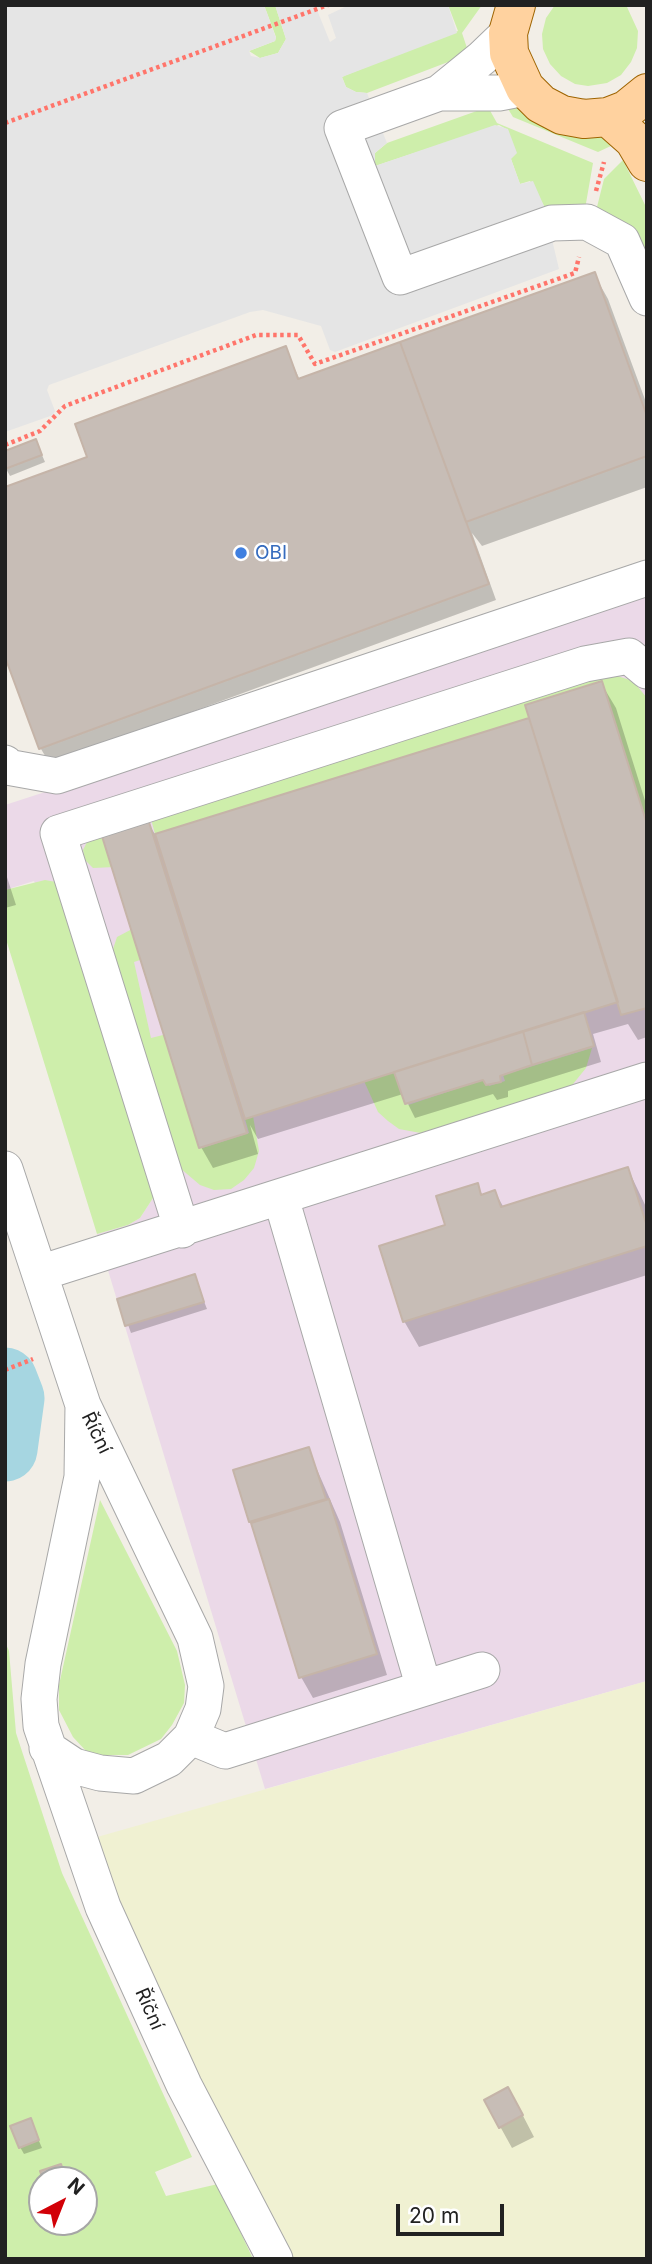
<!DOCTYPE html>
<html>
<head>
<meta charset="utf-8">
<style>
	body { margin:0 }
	#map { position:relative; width:652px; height:2264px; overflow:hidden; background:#f2eee7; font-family:Inter,sans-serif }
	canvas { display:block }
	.frame { position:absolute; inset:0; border:7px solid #212121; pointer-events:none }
	.north { position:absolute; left:28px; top:2166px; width:70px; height:70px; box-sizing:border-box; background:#fff; border:2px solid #a6a6a6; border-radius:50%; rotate:42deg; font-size:19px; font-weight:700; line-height:28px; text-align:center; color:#212121 }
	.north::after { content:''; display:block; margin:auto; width:24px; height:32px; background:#d20007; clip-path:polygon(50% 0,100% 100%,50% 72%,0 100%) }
	.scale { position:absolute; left:396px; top:2204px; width:108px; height:32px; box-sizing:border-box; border:4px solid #212121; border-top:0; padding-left:9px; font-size:21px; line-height:24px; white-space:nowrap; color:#212121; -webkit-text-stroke:5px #fff; paint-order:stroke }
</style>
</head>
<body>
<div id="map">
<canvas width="652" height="2264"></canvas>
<div class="frame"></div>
<div class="north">N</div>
<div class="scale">20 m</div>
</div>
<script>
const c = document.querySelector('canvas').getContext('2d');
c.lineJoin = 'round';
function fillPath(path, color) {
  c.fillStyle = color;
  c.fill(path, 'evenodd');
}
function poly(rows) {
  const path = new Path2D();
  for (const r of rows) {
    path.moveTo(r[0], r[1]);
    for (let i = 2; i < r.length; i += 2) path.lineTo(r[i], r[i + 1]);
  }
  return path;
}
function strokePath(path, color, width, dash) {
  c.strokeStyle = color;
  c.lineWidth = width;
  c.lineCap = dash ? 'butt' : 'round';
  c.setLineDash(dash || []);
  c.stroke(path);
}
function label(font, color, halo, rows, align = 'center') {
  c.font = font + ' Inter,sans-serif';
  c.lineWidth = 5;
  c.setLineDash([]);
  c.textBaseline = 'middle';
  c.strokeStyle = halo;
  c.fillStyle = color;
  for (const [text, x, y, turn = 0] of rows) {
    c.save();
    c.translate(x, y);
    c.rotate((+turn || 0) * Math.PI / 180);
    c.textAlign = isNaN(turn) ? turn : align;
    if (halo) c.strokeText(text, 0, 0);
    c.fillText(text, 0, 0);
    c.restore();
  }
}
const industrial = poly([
	[647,597,647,1681,265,1789,97,1234,128,1225,140,1218,155,1195,34,881,5,890,5,805]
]);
const farmland = poly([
	[647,1681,647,2259,289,2259,76,1843]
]);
const grass = poly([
	[264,5,275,5,286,39,278,53,260,58,249,51,275,41,276,37],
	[448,5,482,5,462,33,469,54,367,93,356,92,346,87,342,77,346,75,458,31],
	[555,5,627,7,638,31,637,48,631,62,621,75,607,83,588,86,575,84,561,76,550,64,543,49,542,34,546,18],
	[505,104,513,104,593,130,613,145,598,152,513,117],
	[488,107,497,123,593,163,585,209,544,206,530,181,520,184,511,159,508,130,499,125,375,166,375,153,387,143],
	[623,160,647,209,647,268,596,211,604,179],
	[608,673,633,681,647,698,647,824,600,681,525,705,529,718,155,834,151,819,148,819,104,833,115,867,93,868,85,860,83,850,88,840,109,825,588,676],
	[45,880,56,882,155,1195,140,1218,128,1225,97,1234,5,936,5,890],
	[134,928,143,959,134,962,151,1038,167,1034,202,1148,249,1133,245,1119,253,1116,259,1151,254,1168,244,1180,231,1189,214,1190,200,1185,180,1168,112,952,117,937],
	[592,1048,586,1068,569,1089,426,1134,399,1129,388,1121,378,1112,364,1081,396,1071,408,1105,483,1080,487,1080,489,1086,505,1081,503,1075],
	[100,1500,177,1651,185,1685,184,1703,172,1725,161,1739,128,1755,95,1755,86,1751,73,1737,59,1710,59,1685],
	[5,1642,9,1651,16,1733,62,1873,192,2157,155,2172,166,2196,218,2184,253,2259,5,2259],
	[42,2180,84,2180,84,2222,42,2222]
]);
const parking = poly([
	[5,5,264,5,276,38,275,41,249,51,251,56,260,58,278,53,286,39,275,5,315,5,330,42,336,38,328,15,349,5,448,5,457,33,342,77,346,87,356,92,367,93,387,143,375,153,375,166,495,125,508,129,517,153,511,159,520,184,533,181,544,206,559,269,335,352,330,350,321,326,263,310,250,312,49,385,47,390,55,411,53,415,5,432]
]);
const shadow = poly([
	[594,274,608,299,647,405,647,487,482,546,472,533,496,600,50,764,41,749,5,652,89,458,285,348,300,380],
	[39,448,45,462,10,476,5,467],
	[601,683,616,708,647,807,647,1037,638,1040,628,1024,593,1034,601,1062,508,1091,508,1097,497,1100,493,1094,415,1118,403,1094,258,1139,250,1125,258,1154,213,1168,201,1147,147,821,156,836,532,726],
	[5,871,16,905,5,908],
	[628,1169,647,1209,647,1275,419,1347,404,1321,447,1227,477,1185,483,1196,495,1192,504,1208],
	[194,1276,207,1309,131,1333,119,1300],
	[308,1449,340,1522,387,1675,313,1698,301,1677,251,1521],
	[486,2101,520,2110,534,2137,512,2148],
	[30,2120,42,2148,24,2154,20,2147]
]);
const river = poly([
	[5,1380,12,1398,5,1449]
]);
const building = poly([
	[595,272,647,416,647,456,466,522,400,342,595,272],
	[400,342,489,584,39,749,5,657,5,487,87,457,75,424,286,346,298,379,400,342],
	[36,439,42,455,5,469,5,451,36,439],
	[602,681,647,824,647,1008,621,1015,525,705,602,681],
	[529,718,618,1002,245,1119,155,834,529,718],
	[148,819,247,1133,199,1148,101,833,148,819],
	[584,1012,594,1046,532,1065,523,1031,584,1012],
	[523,1031,532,1065,500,1076,501,1082,486,1085,483,1080,405,1104,394,1072,523,1031],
	[628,1167,647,1226,647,1246,403,1322,379,1246,445,1225,436,1196,478,1183,481,1195,495,1190,501,1207,628,1167],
	[195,1274,204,1302,125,1326,117,1299,195,1274],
	[309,1447,326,1499,249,1522,233,1470,309,1447],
	[329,1499,377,1654,299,1678,251,1523,329,1499],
	[508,2087,523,2115,499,2128,484,2100,508,2087],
	[31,2118,39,2140,19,2148,10,2126,31,2118],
	[61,2164,67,2180,43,2180,40,2171,61,2164]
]);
const path = poly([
	[5,123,328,5],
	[596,191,604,162],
	[5,445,40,431,65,406,256,335,298,335,315,364,575,273,579,257],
	[5,1370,33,1359]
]);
const minor = poly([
	[508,33,482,58,439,93,342,128,400,277,552,223,587,222,622,241,647,298],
	[439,93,499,93,525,88],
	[5,763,7,767,57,776,647,578],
	[5,1169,83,1405,195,1638,206,1686,203,1709,191,1737,169,1759,134,1776,100,1773,74,1766,47,1748],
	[281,1198,424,1688],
	[182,1230,58,833,585,664,629,656,647,671],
	[40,1273,647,1080],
	[83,1405,82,1477,43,1664,39,1699,41,1726,103,1907,184,2085,275,2259],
	[191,1737,225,1751,482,1670]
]);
const major = poly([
	[516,5,508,33,509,53,525,88,541,104,562,115,584,119,608,117,626,110,647,93],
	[608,117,634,140,647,162]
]);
const markers = [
	[241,553,7,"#3f7fe0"]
];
const shopNames = [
	["OBI",255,553]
];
const streetNames = [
	["Říční",96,1433,64],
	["Říční",149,2009,66]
];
fillPath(industrial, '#ebd9e8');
fillPath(farmland, '#f0f1d2');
fillPath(grass, '#ceeeab');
fillPath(parking, '#e5e5e5');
fillPath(shadow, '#0003');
strokePath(river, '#a6d6e1', 65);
fillPath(building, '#c7bdb6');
strokePath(building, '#c5b4a8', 2);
strokePath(minor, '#a8a8a8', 37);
strokePath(major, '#9e6400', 40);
strokePath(path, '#ff756b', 4.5, [3.5, 3.5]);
strokePath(minor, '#fff', 35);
strokePath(major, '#ffd29f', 38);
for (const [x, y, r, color] of markers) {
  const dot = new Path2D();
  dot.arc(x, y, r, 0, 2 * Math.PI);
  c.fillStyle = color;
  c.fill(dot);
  strokePath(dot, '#fff', 2.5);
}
label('19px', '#366cbe', '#fff', shopNames, 'left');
label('19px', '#212121', '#fff', streetNames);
</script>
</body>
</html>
